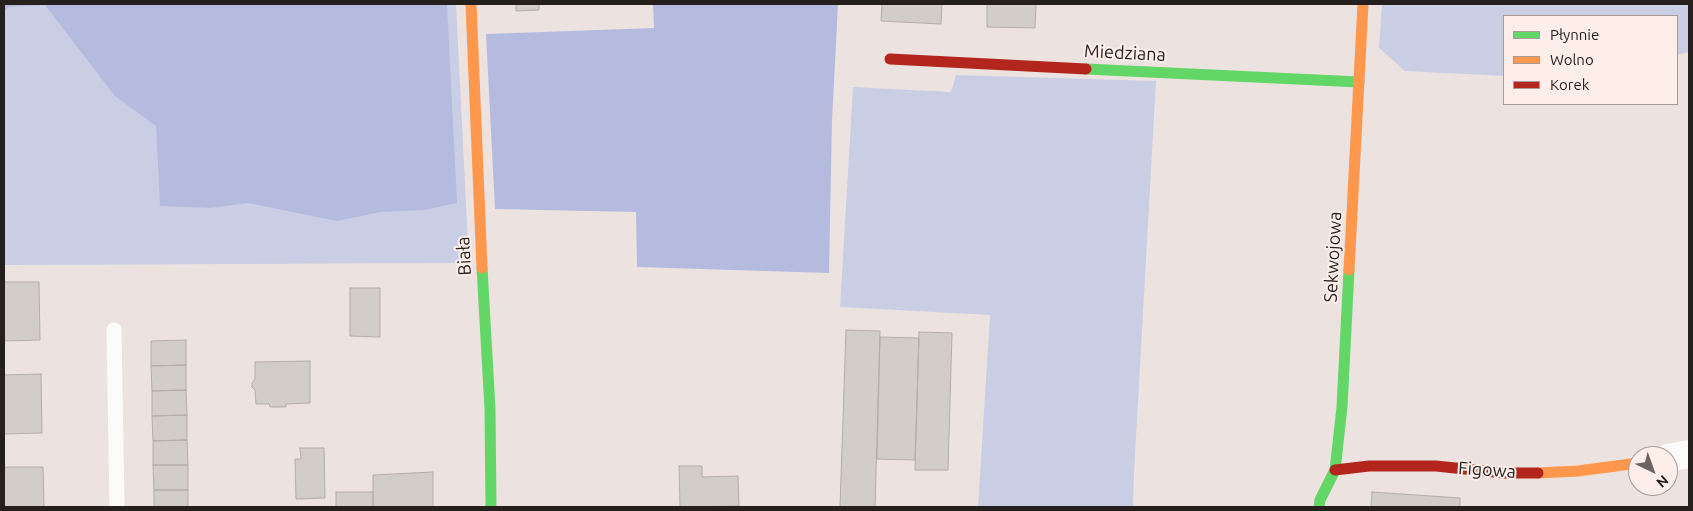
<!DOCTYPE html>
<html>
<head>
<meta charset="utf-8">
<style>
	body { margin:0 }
	#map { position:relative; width:1693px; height:511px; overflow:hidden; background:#ece3e0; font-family:Ubuntu,sans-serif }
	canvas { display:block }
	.frame { position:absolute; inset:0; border:5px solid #251f1e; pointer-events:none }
	.legend { position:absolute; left:1503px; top:15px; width:175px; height:90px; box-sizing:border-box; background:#feeee9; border:1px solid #a79b98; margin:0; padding:6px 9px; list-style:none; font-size:15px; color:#251f1e }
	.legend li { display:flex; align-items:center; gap:10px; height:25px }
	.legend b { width:25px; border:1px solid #a79b98 }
	.north { position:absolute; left:1628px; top:446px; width:50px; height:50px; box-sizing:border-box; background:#feeee9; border:1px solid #a79b98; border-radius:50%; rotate:138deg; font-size:14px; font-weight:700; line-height:20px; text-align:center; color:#251f1e }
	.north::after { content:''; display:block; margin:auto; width:18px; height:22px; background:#6b6462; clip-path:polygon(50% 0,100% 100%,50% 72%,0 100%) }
</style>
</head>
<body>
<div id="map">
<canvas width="1693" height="511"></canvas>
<div class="frame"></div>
<ul class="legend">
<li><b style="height:6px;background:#63d668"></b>Płynnie</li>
<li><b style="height:6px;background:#ff974d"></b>Wolno</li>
<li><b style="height:6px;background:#b3261e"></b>Korek</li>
</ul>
<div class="north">N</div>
</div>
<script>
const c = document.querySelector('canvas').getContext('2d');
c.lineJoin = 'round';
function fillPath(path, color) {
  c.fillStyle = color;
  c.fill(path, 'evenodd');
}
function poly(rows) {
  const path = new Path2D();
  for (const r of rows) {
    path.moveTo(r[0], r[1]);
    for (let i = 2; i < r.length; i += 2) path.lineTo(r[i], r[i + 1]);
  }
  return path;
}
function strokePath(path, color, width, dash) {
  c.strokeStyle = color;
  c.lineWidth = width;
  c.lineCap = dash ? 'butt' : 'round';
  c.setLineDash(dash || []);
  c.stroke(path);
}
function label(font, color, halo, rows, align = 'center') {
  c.font = font + ' Ubuntu,sans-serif';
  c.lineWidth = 4;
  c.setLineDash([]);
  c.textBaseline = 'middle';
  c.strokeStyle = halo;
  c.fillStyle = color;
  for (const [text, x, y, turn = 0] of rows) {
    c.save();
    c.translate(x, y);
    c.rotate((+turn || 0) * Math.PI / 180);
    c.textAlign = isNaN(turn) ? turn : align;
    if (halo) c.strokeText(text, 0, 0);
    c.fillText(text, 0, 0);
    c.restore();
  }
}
const green = poly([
	[4,4,456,4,469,263,4,265],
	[1382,4,1689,4,1689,52,1677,55,1677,16,1504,16,1504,76,1405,71,1379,48],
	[956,75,1156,81,1134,473,1133,507,978,507,990,315,840,307,853,87,951,92]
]);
const forest = poly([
	[4,4,447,4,457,203,424,210,380,212,337,221,248,203,210,208,160,206,156,126,115,96,45,5,8,7,4,12],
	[653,4,838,4,832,121,829,273,637,267,636,212,495,209,486,34,654,28]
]);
const building = poly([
	[516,4,539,4,539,10,516,11,516,4],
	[882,4,942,4,941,24,881,21,882,4],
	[987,4,1036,4,1035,28,987,27,987,4],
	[4,282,39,282,40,340,4,341,4,282],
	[350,288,380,288,380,337,350,336,350,288],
	[846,330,880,331,875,507,840,507,846,330],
	[919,332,952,333,948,470,915,470,919,332],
	[880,337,919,338,915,460,877,459,880,337],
	[186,340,186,365,151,366,151,341,186,340],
	[310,361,310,403,286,404,286,407,270,407,269,404,256,404,255,390,252,387,252,383,255,379,255,362,310,361],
	[186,365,186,390,152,391,151,366,186,365],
	[41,374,42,433,4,434,4,375,41,374],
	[186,390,187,415,152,416,152,391,186,390],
	[187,415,187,440,153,441,152,416,187,415],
	[187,440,188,465,153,465,153,441,187,440],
	[300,448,324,448,325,498,296,499,295,459,301,459,300,448],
	[153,465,188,465,188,490,154,490,153,465],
	[679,466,702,466,702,477,738,476,739,506,680,507,679,466],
	[4,467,43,467,44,507,4,507,4,467],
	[433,472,433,507,373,507,373,475,433,472],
	[154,490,188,490,188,507,154,507,154,490],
	[336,492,373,492,373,507,336,507,336,492],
	[1372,492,1460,498,1460,507,1371,507,1372,492]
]);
const lane = poly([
	[114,330,117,507]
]);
const street = poly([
	[1668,458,1689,454]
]);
const fast = poly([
	[1086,69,1359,82],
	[482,268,490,409,491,507],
	[1319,507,1320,500,1335,470,1342,407,1349,270]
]);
const slow = poly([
	[471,4,482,268],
	[1349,270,1363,4],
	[1538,473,1578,471,1638,463]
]);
const jam = poly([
	[890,59,1086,69],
	[1335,470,1369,466,1436,466,1503,473,1538,473]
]);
const streetNames = [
	["Miedziana",1125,53,3],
	["Biała",464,256,-93],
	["Sekwojowa",1333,257,-87],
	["Figowa",1487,470,4]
];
fillPath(green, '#cacee5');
fillPath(forest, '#b5bbde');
fillPath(building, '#d3cdca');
strokePath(building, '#b3acaa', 1);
strokePath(lane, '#fcfbfa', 15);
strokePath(street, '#fcfbfa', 28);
strokePath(fast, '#63d668', 11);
strokePath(slow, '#ff974d', 11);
strokePath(jam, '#b3261e', 11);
label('18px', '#251f1e', '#feeee9', streetNames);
</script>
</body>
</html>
